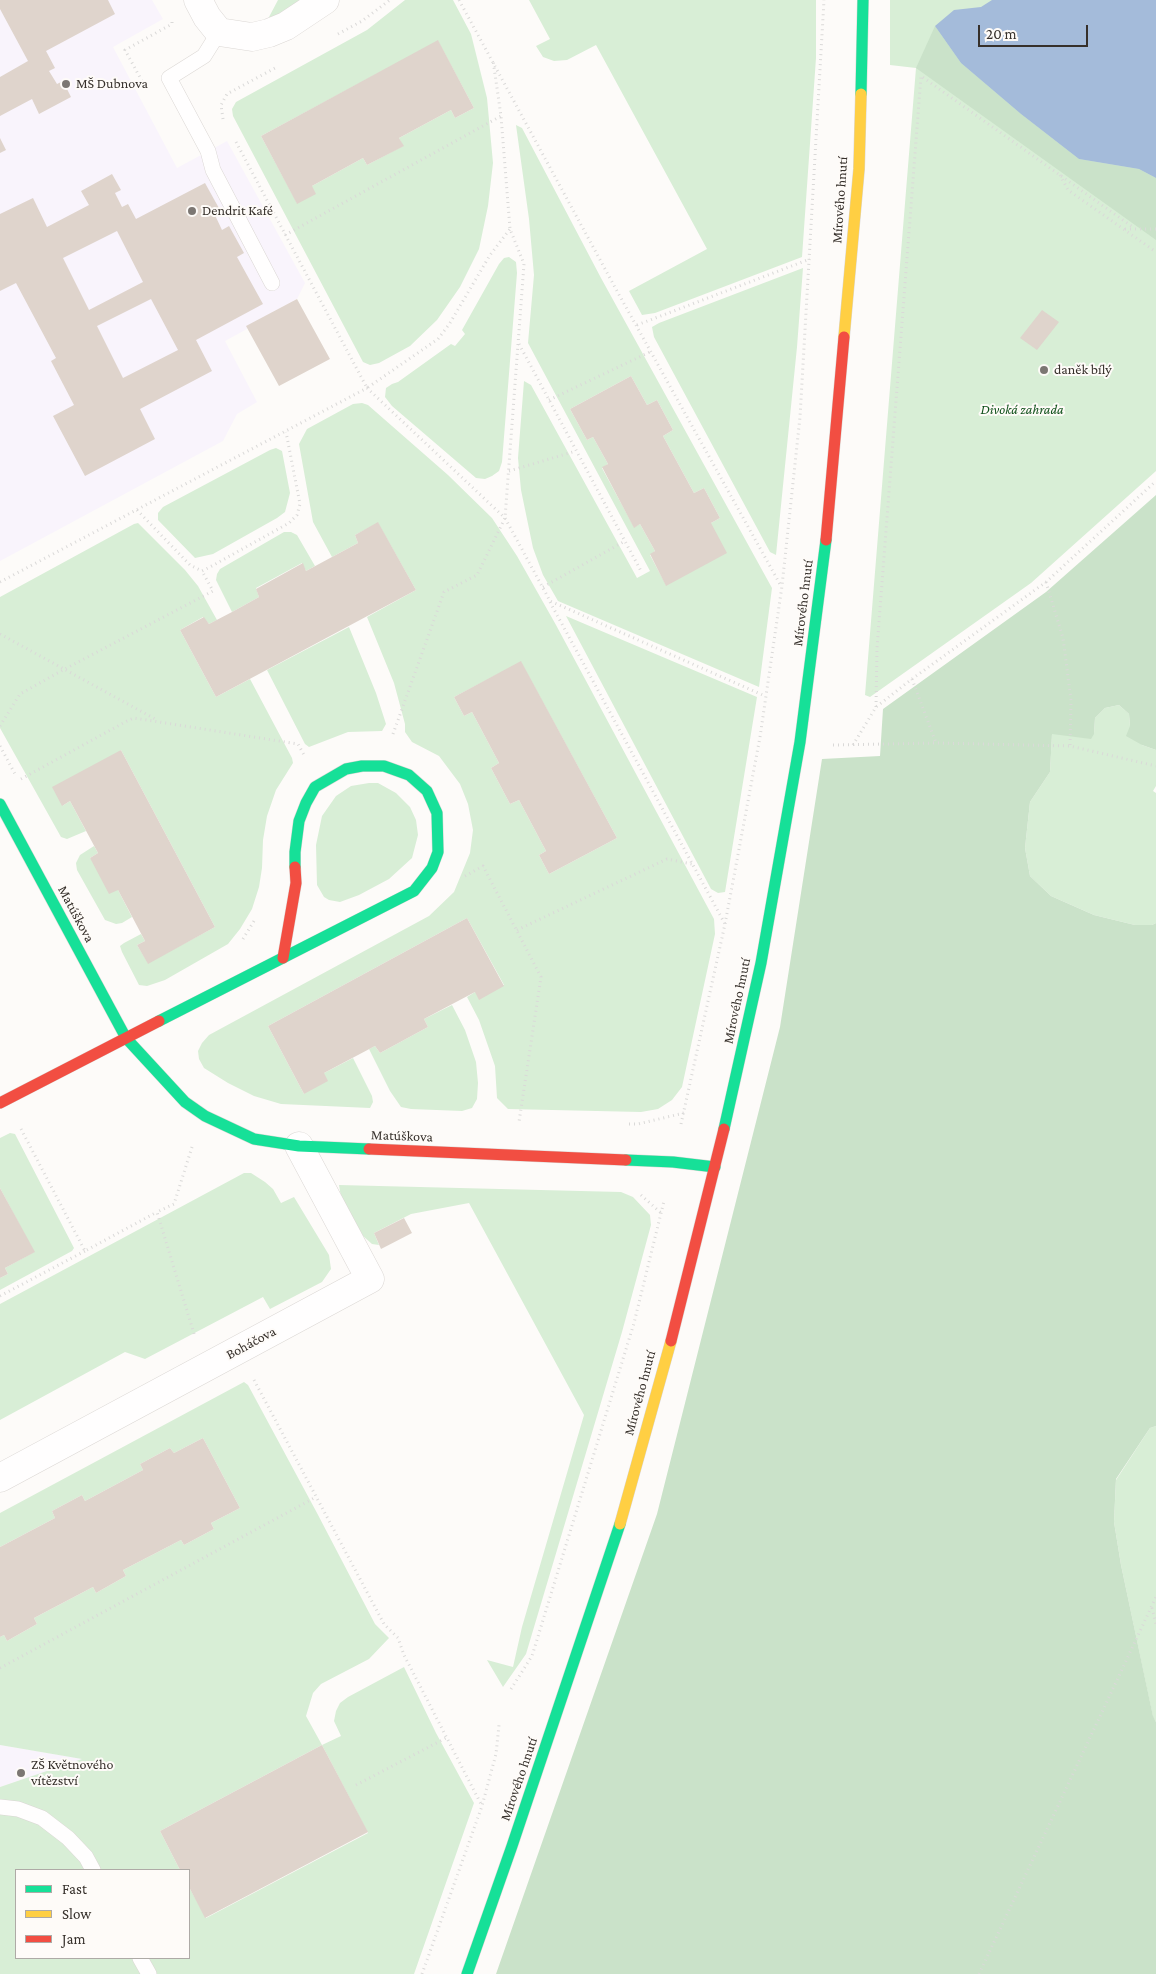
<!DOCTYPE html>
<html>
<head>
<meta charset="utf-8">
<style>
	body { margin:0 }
	#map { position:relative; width:1156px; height:1974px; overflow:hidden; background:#fdfbf9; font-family:"Crimson Pro",serif }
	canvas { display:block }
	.legend { position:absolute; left:15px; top:1869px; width:175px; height:90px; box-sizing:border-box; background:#fefbf8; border:1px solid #aeaaa6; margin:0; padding:6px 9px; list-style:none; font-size:15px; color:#36302b }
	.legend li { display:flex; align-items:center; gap:10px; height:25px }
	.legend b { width:25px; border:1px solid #aeaaa6 }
	.scale { position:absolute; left:978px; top:25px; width:110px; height:22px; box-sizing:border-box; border:2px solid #36302b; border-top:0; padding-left:6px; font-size:15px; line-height:18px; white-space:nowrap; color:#36302b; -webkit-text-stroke:4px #fefbf8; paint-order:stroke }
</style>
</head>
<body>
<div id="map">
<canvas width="1156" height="1974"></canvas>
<ul class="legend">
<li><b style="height:6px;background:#16e098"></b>Fast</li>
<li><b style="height:6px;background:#ffcf43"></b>Slow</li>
<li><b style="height:6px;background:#f24e42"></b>Jam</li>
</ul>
<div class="scale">20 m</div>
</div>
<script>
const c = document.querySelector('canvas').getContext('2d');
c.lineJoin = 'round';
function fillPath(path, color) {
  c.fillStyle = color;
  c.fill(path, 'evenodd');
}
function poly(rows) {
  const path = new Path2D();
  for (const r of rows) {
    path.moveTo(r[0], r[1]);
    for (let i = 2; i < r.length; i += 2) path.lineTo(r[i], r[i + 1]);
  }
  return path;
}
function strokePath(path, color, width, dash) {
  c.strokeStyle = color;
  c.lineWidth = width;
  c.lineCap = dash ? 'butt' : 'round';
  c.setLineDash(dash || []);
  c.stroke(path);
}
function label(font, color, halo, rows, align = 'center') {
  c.font = font + ' "Crimson Pro",serif';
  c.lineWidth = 4;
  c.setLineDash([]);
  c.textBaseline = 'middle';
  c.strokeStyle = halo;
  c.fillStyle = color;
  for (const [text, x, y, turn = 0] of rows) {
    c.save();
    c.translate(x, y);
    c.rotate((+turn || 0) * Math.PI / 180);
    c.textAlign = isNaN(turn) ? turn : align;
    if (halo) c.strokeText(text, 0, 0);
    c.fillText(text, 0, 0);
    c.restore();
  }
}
const education = poly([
	[0,0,152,0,163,19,113,47,177,168,227,141,305,283,297,299,247,326,247,329,225,341,257,402,237,414,223,441,0,561],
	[0,1745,84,1759,0,1787]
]);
const green = poly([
	[278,0,299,0,296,9,278,17,269,17],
	[405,0,453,0,471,34,487,98,493,163,488,206,479,249,460,287,437,320,410,346,379,363,370,365,363,362,233,116,232,109,236,102,367,30],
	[438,41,474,108,455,118,451,110,399,138,403,146,367,165,363,158,312,186,297,203,261,136],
	[529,0,816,0,816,58,802,257,655,313,642,315,629,291,707,249,596,45,567,60,554,61,543,57,536,46,550,39],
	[890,0,1156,0,1156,471,1031,583,870,697,865,695,916,68,890,65],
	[516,125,522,128,601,278,772,588,759,687,558,601,543,575,533,548,521,490,518,458,524,381,531,385,637,578,650,571,528,343,534,275,529,219],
	[631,376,647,405,657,400,673,430,663,436,694,493,704,488,720,518,711,523,666,585,650,555,655,551,640,524,634,527,602,468,608,464,593,437,587,440,570,409],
	[509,257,516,262,517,273,502,462,499,471,492,476,485,479,476,478,392,406,385,397,386,388,392,384,398,382,451,344,455,346,465,334,462,330,499,264,504,258],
	[803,268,797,347,776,555,770,552,654,337,652,327,659,323],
	[362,403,368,405,448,475,492,518,517,556,556,625,714,919,715,934,682,1087,672,1100,658,1109,641,1112,508,1109,497,1098,495,1066,479,1020,467,997,475,992,504,985,467,918,268,1026,304,1094,324,1073,353,1058,372,1096,373,1102,370,1108,281,1104,254,1096,228,1083,204,1068,199,1059,198,1051,202,1043,209,1035,429,916,454,892,470,853,473,830,468,804,460,784,439,756,412,742,405,732,405,724,394,683,367,617,416,590,378,523,355,535,358,543,332,557,313,522,299,444,307,429,353,404],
	[521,662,617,838,549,874,539,855,546,851,519,800,510,804,491,768,499,763,472,712,464,716,454,697],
	[276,448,282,451,290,493,285,512,277,518,213,554,195,558,158,520,158,513,163,507,270,450],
	[138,523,185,570,198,586,217,620,209,624,203,617,180,630,216,697,250,679,292,758,293,763,276,790,267,816,263,840,262,868,259,887,252,909,240,929,228,944,165,980,147,986,139,985,122,952,120,946,124,943,141,934,145,941,137,945,148,963,215,927,121,750,62,806,70,801,86,831,67,839,61,837,0,728,0,597,134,524],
	[284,532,291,532,297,535,315,566,306,571,302,563,256,588,259,597,232,612,216,580,217,574,220,569],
	[566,616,757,697,725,892,718,893,711,889],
	[349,627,376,693,386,724,382,731,348,732,309,747,305,744,267,670],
	[1119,705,1129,714,1130,726,1142,745,1156,750,1156,786,1153,791,1156,793,1156,923,1152,925,1135,925,1094,915,1051,896,1030,876,1025,848,1030,802,1050,772,1052,733,1094,734,1095,718,1105,708],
	[369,783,378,783,396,793,410,807,416,820,418,835,412,858,389,879,359,895,340,902,329,900,324,897,317,885,316,845,322,816,336,796,351,786],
	[94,846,98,853,90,858,118,890,132,917,122,923,116,924,105,920,77,870,76,863,80,855],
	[452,1005,465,1030,476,1062,478,1083,477,1099,472,1108,462,1111,411,1109,401,1107,390,1091,369,1049,375,1046,380,1053,428,1027,424,1019],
	[10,1133,15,1134,74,1248,72,1251,0,1290,0,1278,8,1274,5,1268,34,1252,0,1188,0,1138],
	[244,1173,251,1173,265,1182,273,1189,281,1203,294,1197,329,1255,331,1269,322,1282,270,1309,263,1297,145,1359,125,1352,0,1420,0,1304],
	[339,1185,621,1192,633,1197,650,1215,651,1225,622,1332,526,1654,503,1687,487,1660,513,1667,522,1627,584,1415,469,1203,411,1214,374,1233,379,1245,372,1244,363,1236,341,1197],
	[244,1382,248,1385,317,1513,375,1624,389,1638,369,1659,321,1684,313,1693,306,1716,322,1745,341,1736,334,1721,336,1711,340,1703,348,1697,404,1667,436,1733,474,1803,414,1974,0,1974,0,1787,82,1759,0,1745,0,1637,4,1635,7,1641,37,1624,34,1618,93,1587,96,1593,126,1576,123,1570,181,1540,184,1545,214,1529,211,1523,240,1508,203,1438,174,1453,170,1448,140,1464,143,1470,85,1501,82,1495,52,1511,55,1518,0,1547,0,1513],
	[322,1745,368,1833,206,1918,189,1887,189,1958,16,1958,16,1870,180,1870,160,1831],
	[1156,1426,1156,1722,1153,1717,1121,1565,1114,1522,1116,1480,1150,1428]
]);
const forest = poly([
	[935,26,961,63,1021,114,1079,159,1139,169,1156,178,1156,240,916,68],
	[1156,495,1156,750,1142,745,1126,736,1130,726,1129,714,1119,705,1105,708,1095,718,1094,734,1091,739,1052,734,1050,772,1030,802,1025,848,1030,876,1051,896,1094,915,1135,925,1152,925,1156,923,1156,1426,1150,1428,1116,1479,1114,1522,1121,1565,1153,1716,1156,1722,1156,1974,496,1974,657,1514,780,1027,822,759,880,756,883,709,1046,592]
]);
const water = poly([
	[992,0,1156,0,1156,178,1139,169,1079,159,1021,114,961,63,935,26,954,10,981,7]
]);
const building = poly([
	[0,0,108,0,115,14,46,51,55,68,49,71,57,84,63,81,71,97,39,114,32,99,0,116,0,77,28,61,0,9],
	[438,40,474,108,455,118,451,110,399,138,404,146,367,165,363,158,312,186,316,194,297,204,261,136],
	[0,138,6,150,0,153],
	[112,174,121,190,115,193,122,207,128,204,136,219,205,183,220,210,214,213,222,230,229,226,244,253,237,257,263,304,196,340,212,371,140,409,155,439,85,476,53,416,74,405,51,361,56,358,16,283,0,291,0,214,33,198,47,227,89,205,81,191],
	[117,231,143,282,89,310,63,258],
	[151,299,178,350,123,378,97,326],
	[297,299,330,359,279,386,246,326],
	[1042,310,1059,322,1037,350,1020,338],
	[631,376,647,405,657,400,673,430,663,436,694,493,704,488,720,518,711,523,727,553,666,586,650,554,655,551,640,524,634,528,602,467,608,464,593,437,587,440,570,409],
	[378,522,416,590,216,697,180,630,204,617,209,624,232,612,259,597,256,589,303,563,306,571,358,543,355,535],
	[521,661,617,838,549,874,539,855,546,851,519,800,510,804,491,768,499,763,472,712,464,716,454,697],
	[121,750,215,927,148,964,137,945,145,941,118,890,109,894,90,858,98,853,70,801,62,806,52,787],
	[467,918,504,986,479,1000,475,992,424,1019,428,1027,380,1053,375,1046,324,1073,328,1081,304,1094,268,1026],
	[0,1188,35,1252,5,1268,8,1274,0,1278],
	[404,1218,412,1233,381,1249,374,1233],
	[203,1438,240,1508,211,1523,214,1529,184,1545,181,1540,123,1570,126,1576,96,1593,93,1587,34,1618,37,1624,7,1641,4,1635,0,1637,0,1547,55,1518,52,1511,82,1495,85,1501,143,1470,140,1464,170,1448,174,1453],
	[322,1745,368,1832,205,1918,189,1887,189,1870,180,1870,160,1831]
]);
const path = poly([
	[459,0,617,291,781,586],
	[338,34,362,21,390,0],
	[142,81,125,50,172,24,172,21],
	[223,119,221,105,227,94,277,67],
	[236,142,367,388,438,339,450,323,490,255,510,229],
	[1060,175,1068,190,1156,252],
	[1125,229,1156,229],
	[285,235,501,116],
	[637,325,810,259],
	[519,344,641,571],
	[549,400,652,351],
	[509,471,576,451],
	[137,510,190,565,202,571,210,567,289,523,297,515,300,504,286,432],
	[0,582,367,388,505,518,550,601,765,696],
	[1046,582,1063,638,1071,700,1070,746],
	[543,587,625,541],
	[550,602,725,924],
	[0,634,157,720],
	[912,679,936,743],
	[876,707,877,648,921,76,1134,228],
	[0,726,20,694,63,670,213,591,202,571],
	[393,734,444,592,477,575,505,518,524,264,510,229,501,116,493,60],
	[833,745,936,743,1070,746,1156,766],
	[853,745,876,707,912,679,1046,582,1156,481],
	[0,746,15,774],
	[21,779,127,721,134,718,298,744,304,755],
	[465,876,483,866,541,977,519,1122],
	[517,930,667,859,692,864],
	[243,939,254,921],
	[629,1124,638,1124,684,1113],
	[681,1124,725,924,760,737,782,586,800,417,824,0],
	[21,1129,85,1251,157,1212],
	[192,1147,174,1204,157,1212,195,1337],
	[641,1195,661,1213],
	[0,1296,85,1251],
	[254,1380,384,1624,398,1638,404,1655,482,1806],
	[1152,1608,1156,1624],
	[0,1668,316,1497],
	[511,1689,532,1656,634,1323,664,1201],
	[356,1785,446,1738],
	[422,1974,482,1806,496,1754,499,1725],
	[979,1974,1156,1597]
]);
const lane = poly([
	[219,32,204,56,169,78,208,151,213,170,272,283],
	[0,1807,18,1809,42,1818,68,1838,86,1857,93,1870],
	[140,1958,149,1974]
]);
const street = poly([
	[198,0,207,17,219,32,252,37,269,33,286,26,325,0],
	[0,1478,370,1279,299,1146]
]);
const fast = poly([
	[861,94,863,0],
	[0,804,126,1038,185,1102,205,1116,254,1139,299,1146,369,1149],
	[159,1021,414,891,432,868,438,852,437,813,427,791,409,775,384,766,362,766,346,769,315,787,306,803,299,821,295,852,295,867],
	[724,1129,761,963,800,742,826,540],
	[626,1160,673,1162,715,1167],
	[467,1974,512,1846,620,1524]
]);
const slow = poly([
	[844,337,859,169,861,94],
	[620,1524,671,1341]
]);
const jam = poly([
	[826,540,844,337],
	[283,958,296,883,295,867],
	[0,1103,159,1021],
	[369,1149,626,1160],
	[671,1341,724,1129]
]);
const markers = [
	[66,84,5,"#7c7773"],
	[192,211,5,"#7c7773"],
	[1044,370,5,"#7c7773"],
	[21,1773,5,"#7c7773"]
];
const poiNames = [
	["MŠ Dubnova",76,84],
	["Dendrit Kafé",202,211],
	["daněk bílý",1054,370],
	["ZŠ Květnového",31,1765],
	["vítězství",31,1781]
];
const streetNames = [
	["Mírového hnutí",840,200,-86],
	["Mírového hnutí",803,603,-83],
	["Matúškova",76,914,62],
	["Mírového hnutí",737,1001,-78],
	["Matúškova",402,1136,2],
	["Boháčova",251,1343,-28],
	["Mírového hnutí",640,1393,-75],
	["Mírového hnutí",519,1779,-71]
];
const parkNames = [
	["Divoká zahrada",1022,410]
];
fillPath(education, '#f9f4fc');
fillPath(green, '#d8eed6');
fillPath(forest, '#cae2c9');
fillPath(water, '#a4bbda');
fillPath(building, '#dfd4cc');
strokePath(lane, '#dbd7d4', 16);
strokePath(street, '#dbd7d4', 29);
strokePath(fast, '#dbd7d4', 12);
strokePath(slow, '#dbd7d4', 12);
strokePath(jam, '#dbd7d4', 12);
strokePath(path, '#dad9d8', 3, [1, 4]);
strokePath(lane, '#fffefe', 15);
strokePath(street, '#fffefe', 28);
strokePath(fast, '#16e098', 11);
strokePath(slow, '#ffcf43', 11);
strokePath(jam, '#f24e42', 11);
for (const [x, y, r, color] of markers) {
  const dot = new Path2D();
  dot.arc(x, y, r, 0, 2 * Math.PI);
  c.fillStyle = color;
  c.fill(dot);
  strokePath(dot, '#fefbf8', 2);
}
label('14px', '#36302b', '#fefbf8', poiNames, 'left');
label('14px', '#36302b', '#fefbf8', streetNames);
label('italic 14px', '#10511b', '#fefbf8', parkNames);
</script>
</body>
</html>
